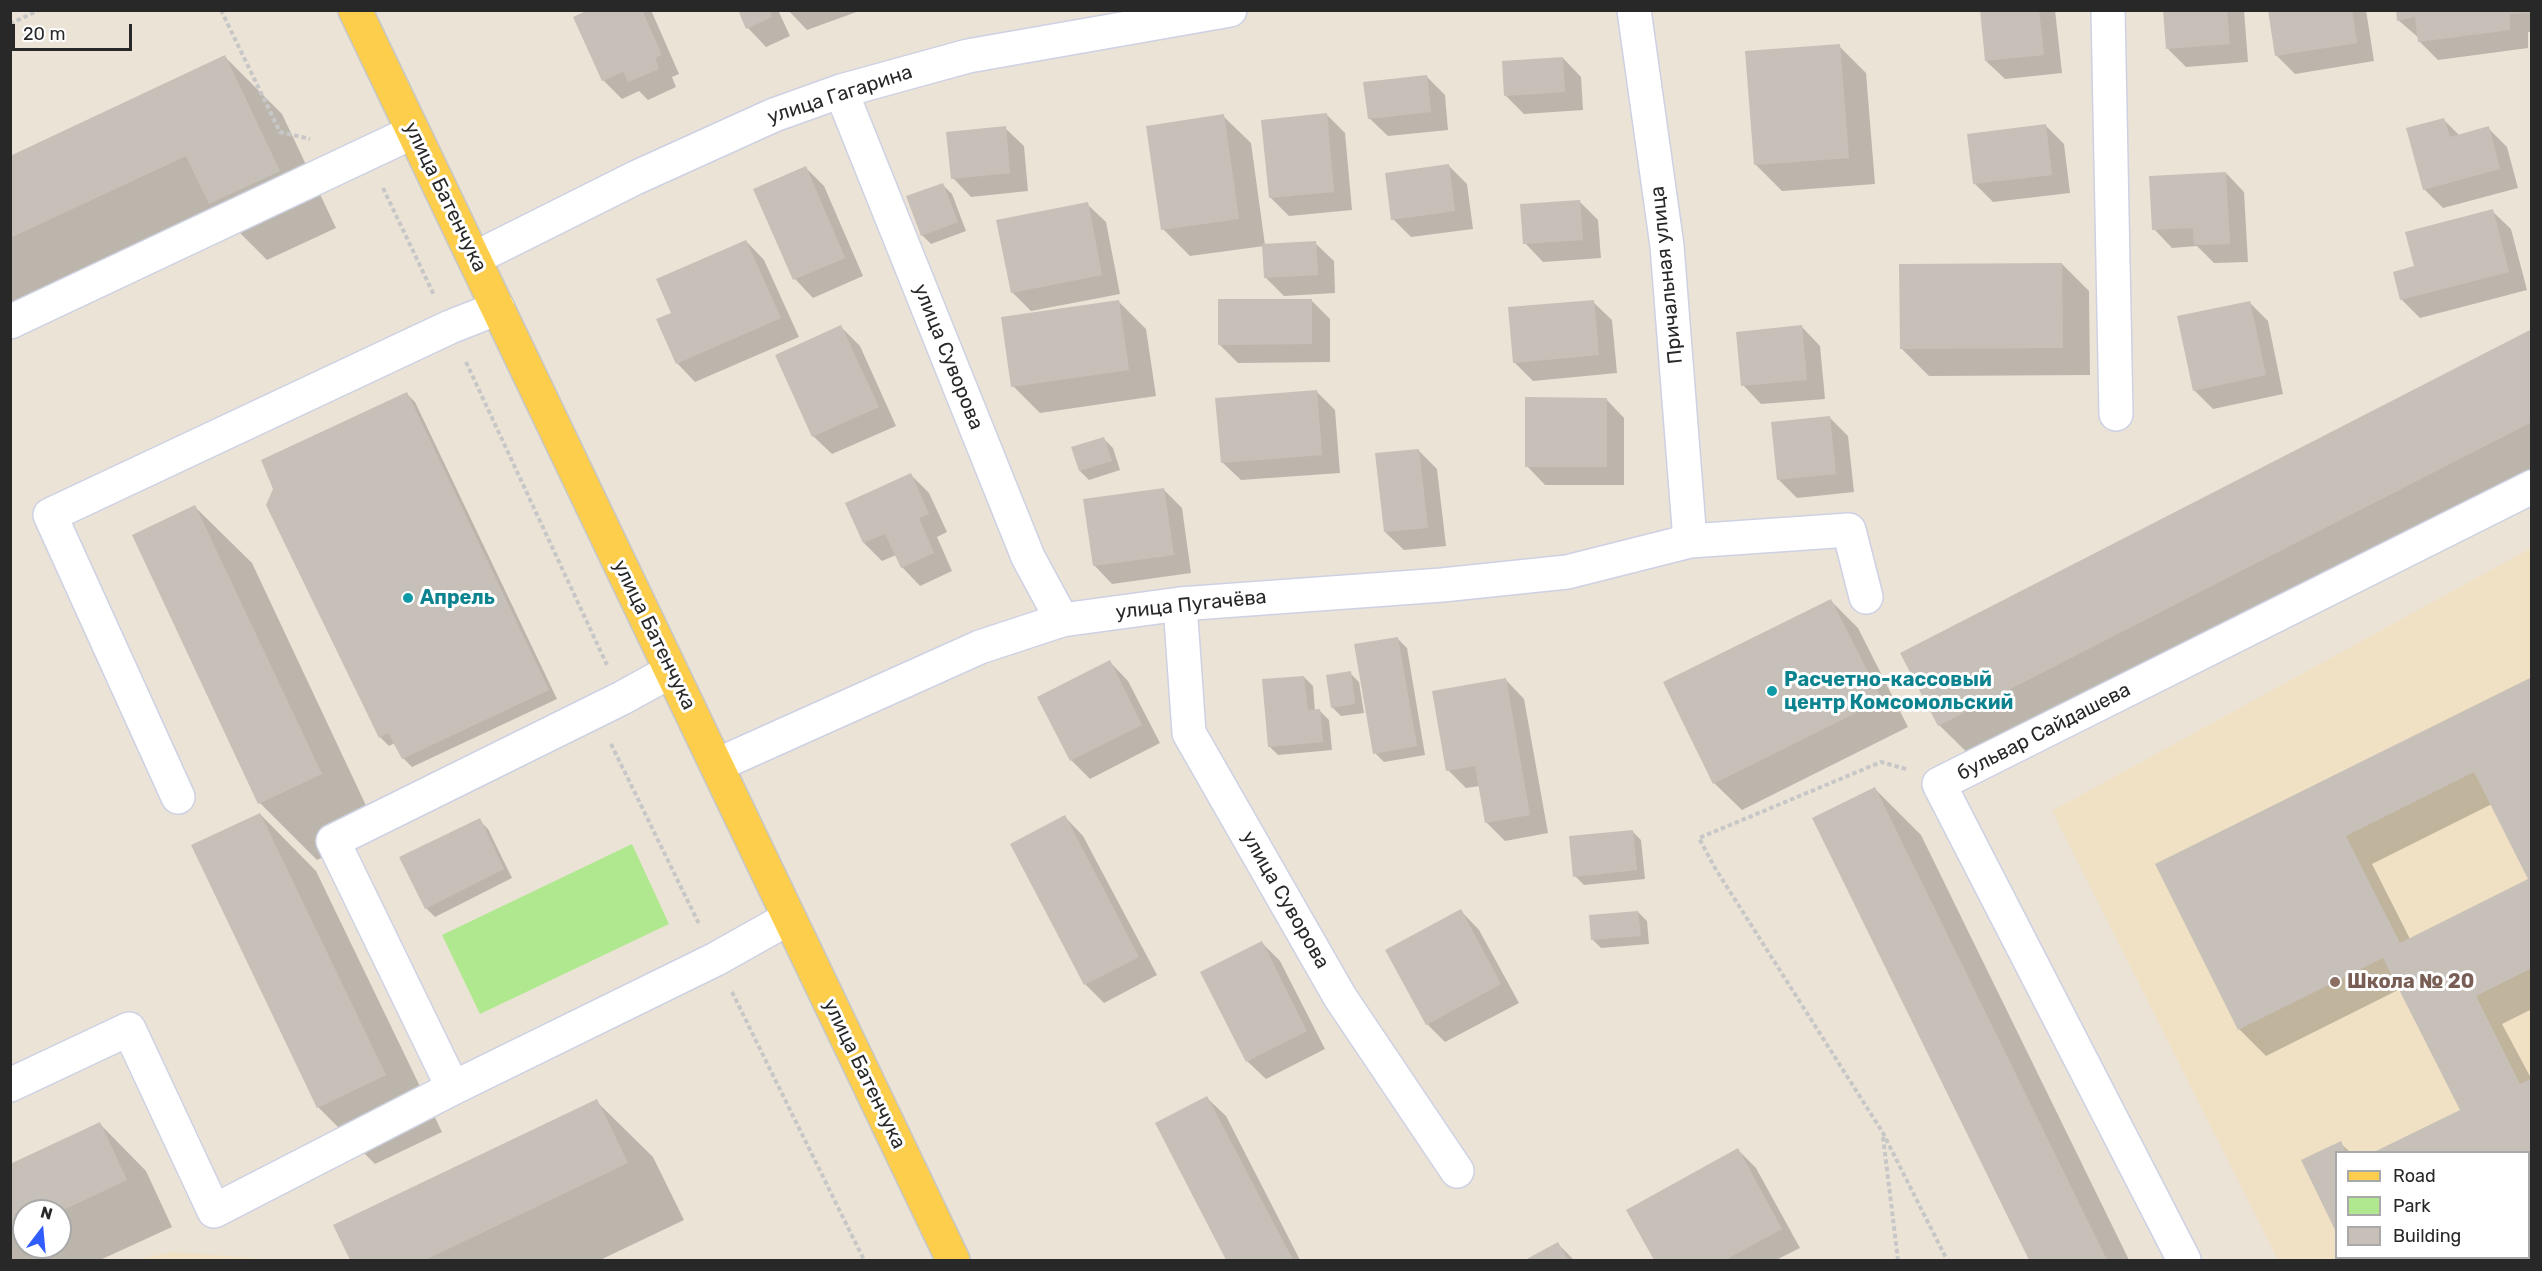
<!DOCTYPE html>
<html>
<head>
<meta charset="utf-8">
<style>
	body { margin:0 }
	#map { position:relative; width:2542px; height:1271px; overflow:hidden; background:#ece3d7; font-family:Rubik,sans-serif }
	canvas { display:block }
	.frame { position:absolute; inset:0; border:12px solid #282828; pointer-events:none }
	.legend { position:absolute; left:2335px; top:1151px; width:195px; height:108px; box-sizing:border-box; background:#fff; border:2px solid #a9a9a9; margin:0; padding:8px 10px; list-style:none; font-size:18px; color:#282828 }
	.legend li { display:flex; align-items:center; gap:12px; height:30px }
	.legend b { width:30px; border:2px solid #a9a9a9 }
	.north { position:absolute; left:12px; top:1199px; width:60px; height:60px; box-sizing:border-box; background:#fff; border:2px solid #a9a9a9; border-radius:50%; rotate:16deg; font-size:16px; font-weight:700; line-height:24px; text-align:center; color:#282828 }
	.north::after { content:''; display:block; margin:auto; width:21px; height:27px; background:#315dff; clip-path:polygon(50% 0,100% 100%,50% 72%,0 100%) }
	.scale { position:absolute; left:12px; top:24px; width:120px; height:27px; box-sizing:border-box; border:3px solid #282828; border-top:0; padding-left:8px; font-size:18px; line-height:21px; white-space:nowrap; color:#282828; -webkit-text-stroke:4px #fff; paint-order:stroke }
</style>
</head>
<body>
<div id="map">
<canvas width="2542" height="1271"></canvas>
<div class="frame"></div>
<ul class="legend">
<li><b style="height:8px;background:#fcce4c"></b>Road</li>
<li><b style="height:16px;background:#afe88e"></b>Park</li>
<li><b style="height:16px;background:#c7c0b8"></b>Building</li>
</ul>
<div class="north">N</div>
<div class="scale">20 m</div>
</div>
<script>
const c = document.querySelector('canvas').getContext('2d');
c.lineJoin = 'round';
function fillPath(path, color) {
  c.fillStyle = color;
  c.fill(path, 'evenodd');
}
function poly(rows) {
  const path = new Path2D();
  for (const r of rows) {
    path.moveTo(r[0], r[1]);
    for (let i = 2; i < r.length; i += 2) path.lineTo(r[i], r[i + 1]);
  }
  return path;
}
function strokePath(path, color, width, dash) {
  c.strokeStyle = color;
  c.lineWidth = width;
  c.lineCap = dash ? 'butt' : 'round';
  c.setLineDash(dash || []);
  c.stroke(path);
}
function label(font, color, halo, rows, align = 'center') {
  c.font = font + ' Rubik,sans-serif';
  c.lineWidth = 6;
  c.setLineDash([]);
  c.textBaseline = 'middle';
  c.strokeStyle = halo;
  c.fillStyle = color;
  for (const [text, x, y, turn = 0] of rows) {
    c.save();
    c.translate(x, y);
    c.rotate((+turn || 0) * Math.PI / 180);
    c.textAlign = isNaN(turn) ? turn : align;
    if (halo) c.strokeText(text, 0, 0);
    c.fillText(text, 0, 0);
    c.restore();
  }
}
const education = poly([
	[2531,548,2531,1260,2278,1260,2052,811],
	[2336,1152,2528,1152,2528,1258,2336,1258],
	[173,1252,253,1258,257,1260,134,1260]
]);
const green = poly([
	[632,844,669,924,480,1014,442,935]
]);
const shadow = poly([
	[592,10,651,10,679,74,672,77,676,87,648,100,639,91,622,99,603,80],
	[739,10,778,10,790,36,766,47,748,28],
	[788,10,862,10,807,30],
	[1981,10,2055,10,2062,73,2005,79,1986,61],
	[2165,10,2244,10,2248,62,2186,67,2168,49],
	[2269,10,2366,10,2374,61,2295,74,2276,55],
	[2397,10,2532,10,2532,32,2528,32,2528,48,2438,60,2419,41,2419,38,2398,20],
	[1839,46,1866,73,1875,184,1782,191,1755,164],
	[225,57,282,114,336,228,267,260,227,220,10,322,10,158],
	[1563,58,1581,77,1583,110,1524,114,1506,96],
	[1426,76,1445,95,1448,130,1388,136,1369,118],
	[1327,115,1345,133,1352,210,1289,216,1270,197],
	[1223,116,1251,143,1265,245,1315,243,1334,261,1335,293,1284,296,1265,277,1264,246,1190,256,1163,229],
	[2444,120,2460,136,2488,128,2507,147,2518,188,2443,208,2424,189],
	[2046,126,2064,144,2070,193,1993,202,1975,184],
	[1005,128,1024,146,1028,191,971,197,953,178],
	[1449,166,1467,184,1473,229,1411,237,1393,219],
	[806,168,824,186,863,276,813,298,795,279],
	[2226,173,2244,192,2248,262,2214,263,2197,246,2172,248,2154,229],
	[943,185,952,194,966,231,931,244,922,235],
	[1579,201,1598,220,1601,258,1543,262,1525,243],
	[1087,204,1106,222,1120,294,1031,311,1012,292],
	[2492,211,2511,229,2527,290,2420,318,2402,300,2395,273,2416,267],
	[746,241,764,260,799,337,695,382,677,363],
	[2062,264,2089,291,2090,375,1929,376,1902,349],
	[1312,301,1330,319,1330,362,1238,363,1219,344],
	[1119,302,1146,329,1156,396,1040,413,1013,386],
	[1593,302,1612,320,1617,373,1533,381,1514,362],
	[2250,303,2268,321,2283,394,2213,409,2194,390],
	[841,327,860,346,896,426,832,454,813,436],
	[1802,327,1820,346,1825,399,1761,404,1743,385],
	[2530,332,2532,492,1986,771,1939,725],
	[1317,392,1335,410,1340,473,1241,480,1222,462],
	[406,393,415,402,557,699,412,767,403,758,395,743,389,746,380,737],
	[1606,399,1624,418,1624,485,1545,485,1527,466],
	[1829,417,1848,436,1854,492,1797,498,1778,479],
	[1104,439,1113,448,1120,470,1089,480,1080,471],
	[1419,451,1437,469,1446,546,1404,550,1385,532],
	[911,475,929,493,947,532,937,537,952,571,920,586,902,567,896,555,882,561,864,543],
	[1164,490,1182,508,1191,573,1112,584,1094,565],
	[195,507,252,563,378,831,317,860,260,803],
	[1831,601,1858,628,1908,727,1742,810,1714,783],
	[1398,639,1407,648,1425,755,1384,762,1375,753],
	[1110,662,1128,681,1160,743,1090,779,1071,760],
	[1350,673,1359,682,1364,713,1341,716,1332,707],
	[1304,677,1313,686,1315,711,1320,711,1329,720,1332,750,1278,755,1269,746],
	[2532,679,2532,1009,2502,1024,2532,1080,2532,1214,2528,1216,2528,1152,2378,1152,2462,1111,2400,989,2266,1056,2239,1029,2157,865],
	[2492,804,2530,880,2410,939,2372,864],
	[1506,680,1524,699,1548,833,1505,841,1486,822,1480,786,1466,788,1448,770],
	[1875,789,1921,835,2129,1260,2030,1260,1814,818],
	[260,814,316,871,442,1132,375,1164,318,1107,193,846],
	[1065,817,1083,836,1157,975,1104,1003,1085,984,1012,845],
	[479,820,488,829,512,878,435,917,426,908],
	[1632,831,1641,840,1645,879,1584,885,1575,876],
	[1461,911,1479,930,1519,1003,1445,1042,1427,1024],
	[1638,912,1647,921,1649,944,1601,948,1592,939],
	[1262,943,1280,961,1325,1049,1266,1079,1247,1061],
	[1207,1098,1226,1116,1300,1260,1228,1260,1157,1123],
	[596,1101,653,1157,684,1220,600,1260,352,1260,335,1226],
	[100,1124,146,1171,172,1227,100,1260,10,1260,10,1165],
	[24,1211,60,1211,60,1247,24,1247],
	[2340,1143,2350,1152,2336,1152,2336,1228,2303,1161],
	[1738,1150,1756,1168,1800,1248,1776,1260,1656,1260,1628,1210],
	[1558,1244,1574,1260,1528,1260],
	[2351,1258,2445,1258,2439,1260,2353,1260]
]);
const building = poly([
	[588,10,642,10,662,55,655,58,659,69,628,82,623,72,602,81,573,17],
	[738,10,769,10,772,17,746,29],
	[1980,10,2039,10,2044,55,1985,61],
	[2163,10,2227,10,2230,44,2166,49],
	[2268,10,2352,10,2357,43,2275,56],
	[2396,10,2532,10,2532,13,2510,14,2510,30,2418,42,2415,17,2397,21],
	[1840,44,1849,158,1754,165,1745,51],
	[225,55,280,171,209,204,186,156,10,238,10,156],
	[1563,57,1565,92,1504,96,1502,61],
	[1427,75,1431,112,1368,119,1363,82],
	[1327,113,1334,192,1269,198,1261,120],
	[1224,114,1239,219,1161,230,1146,126],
	[2444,118,2450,137,2489,126,2500,169,2423,190,2406,128],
	[2046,124,2052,175,1973,184,1967,134],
	[1006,126,1010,173,951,179,946,132],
	[1449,164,1455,211,1391,220,1385,173],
	[806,166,845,258,793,280,753,189],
	[2226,172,2230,244,2194,245,2193,228,2152,230,2149,176],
	[943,183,958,222,921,236,906,196],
	[1580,200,1583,240,1523,244,1520,204],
	[1088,202,1102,275,1011,293,996,220],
	[2493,209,2509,272,2400,300,2393,272,2414,266,2405,232],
	[746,240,781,318,676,364,656,319,671,313,656,279],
	[1316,241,1318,275,1264,278,1262,244],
	[2062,263,2063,348,1900,349,1899,264],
	[1218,299,1312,299,1312,344,1218,345],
	[1119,300,1129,370,1011,387,1001,317],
	[1594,300,1599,355,1513,363,1508,307],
	[2250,301,2266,375,2193,391,2177,316],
	[841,325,879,407,812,437,775,355],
	[1802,325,1807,380,1741,386,1736,332],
	[2530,330,2532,422,1938,726,1900,653],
	[1317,390,1322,455,1221,463,1215,398],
	[407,392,549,690,402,759,388,733,379,738,266,505,273,489,261,460],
	[1525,397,1607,398,1607,467,1525,467],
	[1830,416,1836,474,1777,480,1771,422],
	[1104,437,1112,461,1079,471,1071,447],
	[1419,449,1428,528,1384,532,1375,453],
	[911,473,929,514,919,518,934,553,901,568,885,534,863,543,845,503],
	[1164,488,1174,555,1093,566,1083,499],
	[195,505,322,774,258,804,132,535],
	[1831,599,1882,700,1713,784,1663,682],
	[1398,637,1417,746,1373,754,1354,644],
	[1110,660,1142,725,1070,761,1037,697],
	[1351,671,1355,704,1331,708,1326,675],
	[1304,676,1308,710,1320,709,1323,742,1268,747,1262,679],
	[2532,677,2532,968,2476,996,2520,1084,2532,1078,2532,1174,2528,1176,2528,1152,2374,1152,2460,1110,2383,958,2238,1030,2155,864],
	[2474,772,2528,879,2400,943,2346,836],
	[1506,678,1530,815,1485,823,1475,766,1446,771,1432,691],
	[1875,787,2107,1260,2029,1260,1812,818],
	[260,813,386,1075,317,1108,191,845],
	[1065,815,1139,957,1084,985,1010,844],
	[480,818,504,869,425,909,399,857],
	[1633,830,1637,870,1573,877,1569,836],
	[1461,909,1501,984,1426,1025,1385,950],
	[1638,911,1641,936,1591,940,1589,915],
	[1262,941,1307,1031,1246,1062,1200,972],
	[1207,1096,1293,1260,1226,1260,1155,1123],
	[597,1099,628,1163,425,1260,350,1260,333,1225],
	[100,1122,127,1180,61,1211,24,1211,24,1228,10,1234,10,1164],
	[2341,1141,2346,1152,2336,1152,2336,1232,2301,1160],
	[1738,1148,1782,1229,1725,1260,1654,1260,1626,1210],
	[1558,1242,1568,1260,1525,1260]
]);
const path = poly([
	[221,10,280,132,310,139],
	[10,24,39,10],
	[383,188,434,295],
	[466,362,607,665],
	[611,744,700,926],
	[1906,769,1881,762,1699,838,1715,868,1883,1133,1947,1260],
	[732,992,864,1260],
	[1883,1137,1898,1260]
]);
const minor = poly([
	[1634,10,1667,246,1690,541],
	[2108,10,2116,414],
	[841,91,1028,557,1062,620],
	[475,258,635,178,774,115,841,91,968,56,1230,10],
	[10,322,413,132],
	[1180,604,1189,733,1340,997,1457,1171],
	[717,765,980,647,1062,620,1180,604,1442,585,1567,572,1690,541,1849,530,1866,597],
	[178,797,50,515,450,327,498,308],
	[10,1085,129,1029,214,1211,453,1088,716,959,789,918],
	[453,1088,333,841,622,698,671,671],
	[2184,1260,1939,784,2532,487]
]);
const major = poly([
	[355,10,953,1260]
]);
const markers = [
	[408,598,6,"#0f9aa8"],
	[1772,691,6,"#0f9aa8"],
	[2335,982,6,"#8d6e63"]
];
const streetNames = [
	["улица Гагарина",840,95,-18],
	["улица Батенчука",445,197,64],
	["Причальная улица",1667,275,-96],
	["улица Суворова",948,357,68],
	["улица Пугачёва",1191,605,-6],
	["улица Батенчука",654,635,64],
	["бульвар Сайдашева",2044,732,-27],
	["улица Суворова",1285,900,60],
	["улица Батенчука",864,1074,64]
];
const cultureNames = [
	["Апрель",420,598],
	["Расчетно-кассовый",1784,680],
	["центр Комсомольский",1784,703]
];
const educationNames = [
	["Школа № 20",2347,982]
];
fillPath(education, '#f0e1c5');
fillPath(green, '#afe88e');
fillPath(shadow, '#0003');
fillPath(building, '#c7c0b8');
strokePath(minor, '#cdd1e3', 36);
strokePath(major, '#c7c7c7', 36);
strokePath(path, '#c7c7c7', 4, [4.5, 3]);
strokePath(minor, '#fff', 33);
strokePath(major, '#fcce4c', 33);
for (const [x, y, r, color] of markers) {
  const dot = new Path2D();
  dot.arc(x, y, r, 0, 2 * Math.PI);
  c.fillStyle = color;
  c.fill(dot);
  strokePath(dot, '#fff', 2);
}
label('20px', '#282828', '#fff', streetNames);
label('bold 20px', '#0d838f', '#fff', cultureNames, 'left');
label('bold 20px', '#785e54', '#fff', educationNames, 'left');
</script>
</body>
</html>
